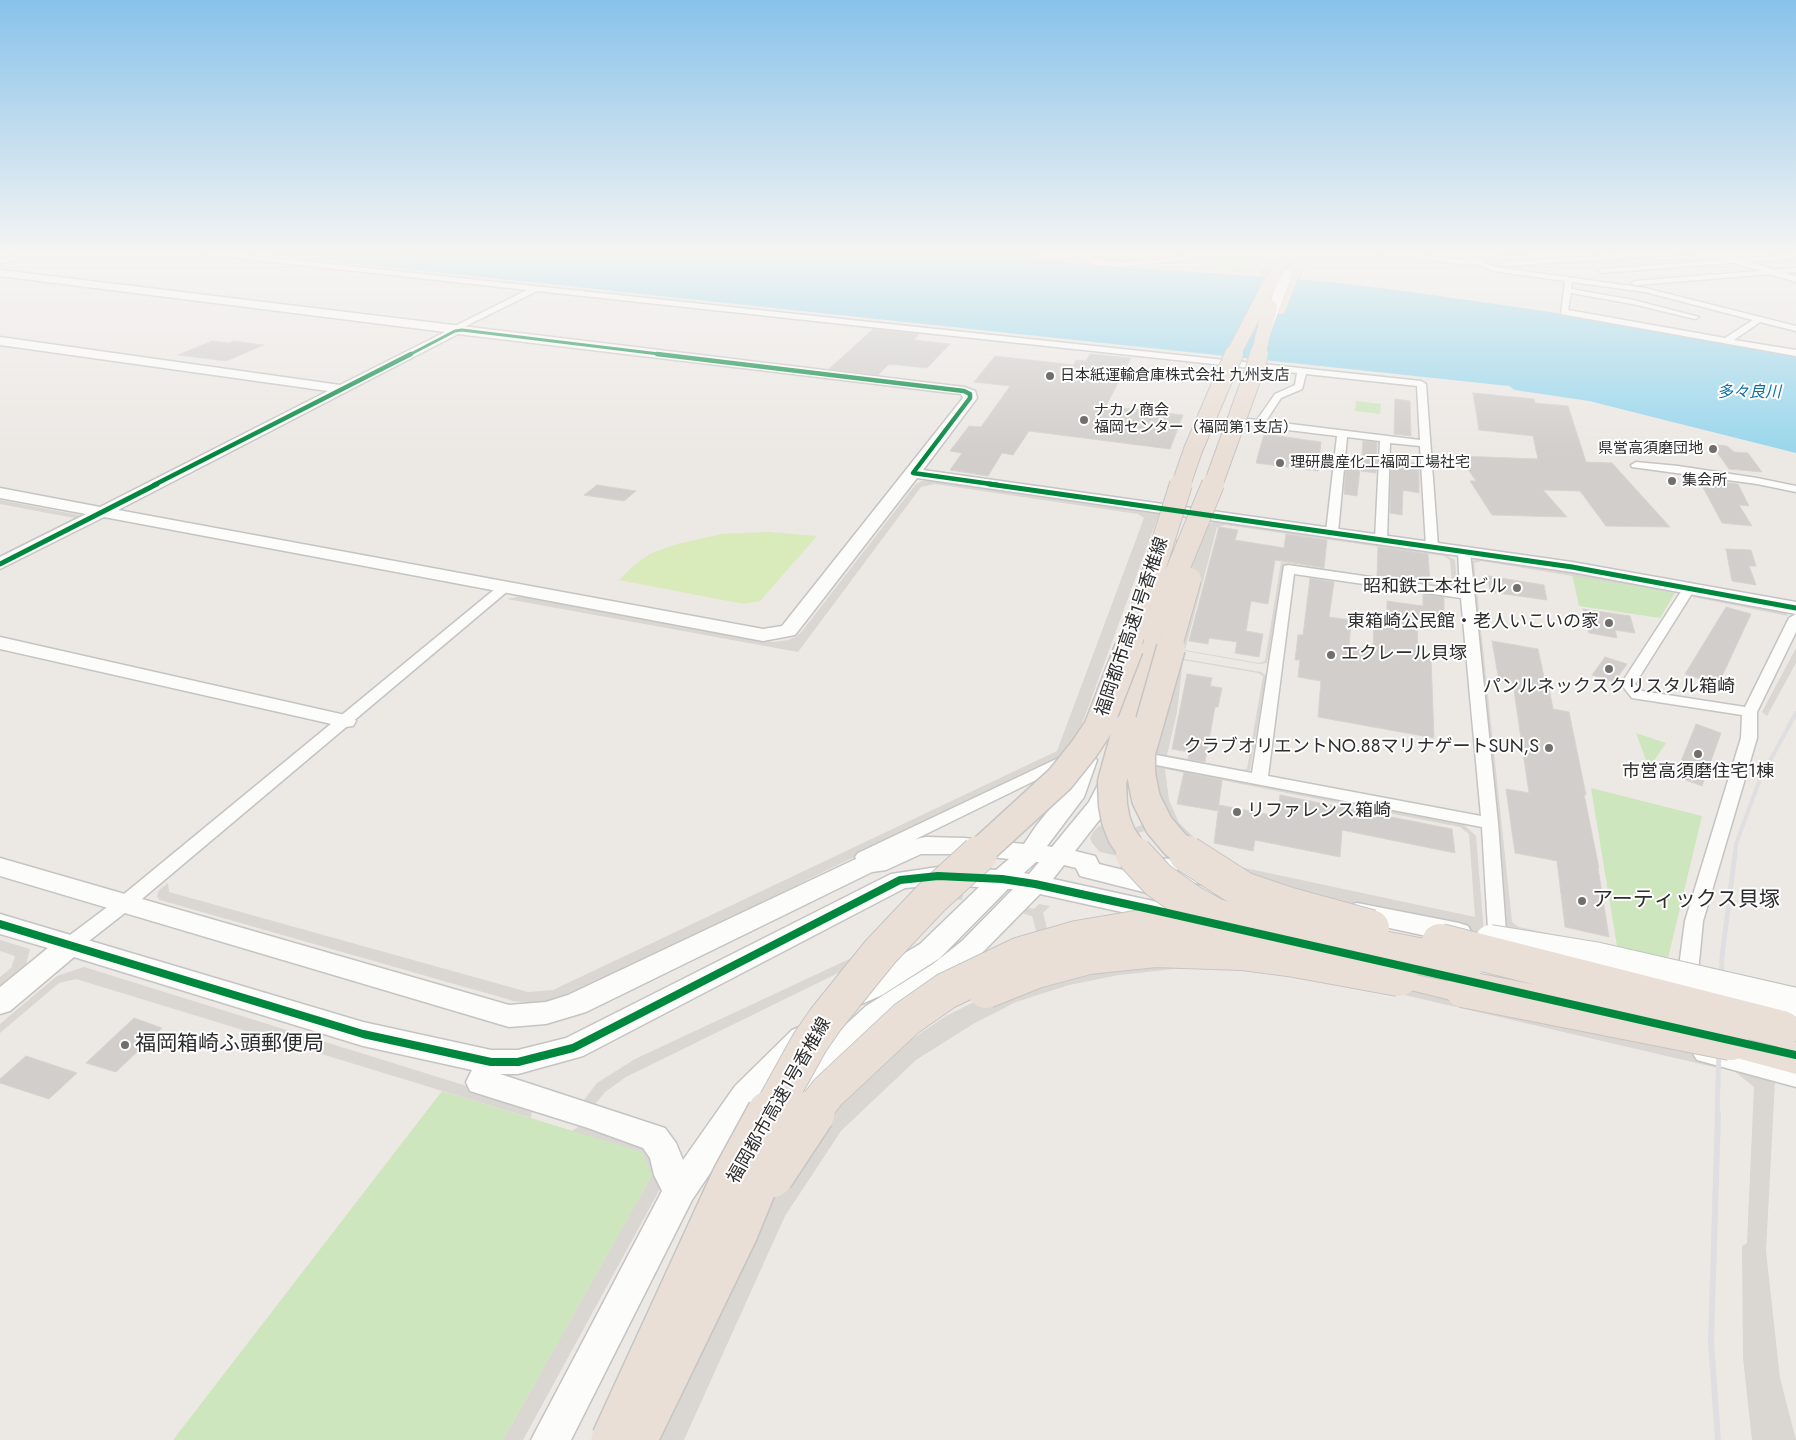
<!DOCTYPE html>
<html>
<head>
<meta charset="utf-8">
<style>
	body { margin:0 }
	canvas { display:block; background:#ece8e4 }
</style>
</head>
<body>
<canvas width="1796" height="1440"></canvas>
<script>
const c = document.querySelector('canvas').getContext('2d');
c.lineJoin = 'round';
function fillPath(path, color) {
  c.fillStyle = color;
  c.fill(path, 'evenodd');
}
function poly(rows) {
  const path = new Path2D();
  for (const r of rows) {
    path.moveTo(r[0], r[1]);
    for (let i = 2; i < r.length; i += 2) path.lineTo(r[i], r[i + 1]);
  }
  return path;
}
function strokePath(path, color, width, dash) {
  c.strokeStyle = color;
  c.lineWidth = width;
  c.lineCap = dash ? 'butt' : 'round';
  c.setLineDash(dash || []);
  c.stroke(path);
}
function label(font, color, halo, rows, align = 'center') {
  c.font = font + ' Jost,"Noto Sans JP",sans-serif';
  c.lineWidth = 4;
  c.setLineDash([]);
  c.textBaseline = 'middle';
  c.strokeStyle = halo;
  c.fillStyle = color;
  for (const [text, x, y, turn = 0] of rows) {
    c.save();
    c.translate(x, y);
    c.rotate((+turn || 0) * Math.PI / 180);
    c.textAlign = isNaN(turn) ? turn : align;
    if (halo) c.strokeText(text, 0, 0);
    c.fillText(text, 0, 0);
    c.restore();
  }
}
const green = poly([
	[1219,251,1268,251,1254,273,1205,270,1205,262,1178,261],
	[1356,401,1381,404,1380,414,1355,411],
	[1572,574,1675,593,1660,618,1579,606],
	[1636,733,1666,743,1649,768],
	[1591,788,1702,816,1668,958,1617,946],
	[442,1091,642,1152,652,1175,503,1440,173,1440]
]);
const pitch = poly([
	[768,532,817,536,760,601,744,604,619,580,634,565,652,553,677,544,722,534]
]);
const plaza = poly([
	[932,481,1159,514,1075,743,1062,758,827,870,589,989,559,999,533,1003,514,1001,160,900,157,897,159,890,168,883,169,892,528,992,553,990,1057,751,1144,518,1138,514,935,484,921,487,798,652,507,599,520,596,774,642,788,640,796,637,803,630,916,484,922,481],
	[0,500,79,515,80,517,0,558,0,555,74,518,0,504],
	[1216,521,1444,554,1455,560,1457,586,1447,588,1284,564,1267,663,1259,664,1174,649,1168,643,1203,526],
	[1225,525,1444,556,1450,560,1452,584,1444,587,1281,562,1265,661,1259,663,1185,650,1217,527],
	[1479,559,1572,572,1677,593,1481,561,1474,563,1512,922,1519,927,1679,961,1678,989,1505,945,1469,562],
	[1695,595,1784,612,1788,616,1693,597],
	[1796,648,1796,663,1767,716,1762,712],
	[1173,657,1261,672,1266,676,1250,770,1241,772,1144,754],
	[1183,660,1258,673,1263,676,1247,769,1241,770,1167,755,1177,712],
	[1150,764,1464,825,1476,836,1485,945,1268,892,1168,823,1126,837,1122,832,1165,817],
	[1165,769,1460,827,1469,834,1475,917,1231,865,1203,846,1179,823,1169,800],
	[1099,826,1104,827,1109,843,1120,854,1118,856,1100,852,1092,843,1090,838,1093,832],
	[947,888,956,889,952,894,963,895,962,900,944,899,881,952,626,1077,605,1092,592,1108,580,1105,597,1083,635,1059,875,947],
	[1039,904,1050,906,1043,913,1053,951,1042,953,1032,916,1018,912,1026,907,1034,909],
	[0,940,30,949,26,964,0,985,0,977,11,968,15,956,0,951],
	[1248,953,1624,1034,1730,1064,1718,1068,1366,986,1250,968,1182,968,1119,975,1069,985,1016,1002,973,1024,916,1060,841,1131,785,1216,684,1440,658,1440,766,1210,799,1155,848,1096,900,1047,946,1016,990,994,1023,982],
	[84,967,528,1105,532,1109,531,1118,76,979,59,983,0,1033,0,1024,57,976],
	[1734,1071,1775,1081,1766,1251,1780,1378,1796,1440,1752,1440,1743,1358,1742,1246,1747,1243,1754,1087],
	[584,1123,650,1143,661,1187,523,1440,503,1440,652,1175,642,1152,572,1131]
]);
const water = poly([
	[236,251,1043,251,1042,257,1034,258,1080,264,1322,281,1412,292,1564,314,1796,354,1796,453,1589,401,1515,390,1509,386]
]);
const building = poly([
	[873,329,919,334,914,340,950,344,927,368,889,364,878,375,829,369,873,329],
	[212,341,229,343,234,341,264,345,226,361,178,355,212,341],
	[1090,354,1131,358,1106,406,1183,415,1170,449,1029,431,1013,455,1002,453,988,476,950,470,962,453,950,451,969,426,981,427,1010,386,974,382,995,356,1074,365,1076,360,1086,361,1090,354],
	[1473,393,1534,399,1535,403,1568,406,1586,462,1612,463,1670,527,1606,526,1580,491,1543,490,1567,517,1492,515,1470,481,1476,481,1459,456,1538,459,1533,436,1479,430,1473,393],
	[1395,399,1410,401,1411,436,1394,434,1395,399],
	[1264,434,1321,442,1318,471,1256,463,1264,434],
	[1363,441,1377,442,1376,473,1361,471,1363,441],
	[1711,444,1727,446,1734,452,1748,453,1762,472,1729,469,1711,444],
	[1391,461,1419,463,1419,493,1403,490,1402,515,1390,513,1391,461],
	[1346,467,1360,469,1357,496,1344,494,1346,467],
	[1699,480,1738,484,1749,506,1739,505,1752,526,1722,523,1699,480],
	[597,485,636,491,624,501,584,495,597,485],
	[1219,527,1238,530,1235,540,1284,548,1286,534,1327,540,1324,568,1275,560,1268,604,1251,601,1246,631,1263,634,1259,657,1235,653,1237,642,1209,638,1208,644,1189,641,1219,527],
	[1378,547,1428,554,1430,583,1377,576,1378,547],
	[1726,549,1751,550,1756,566,1749,566,1756,585,1732,581,1726,549],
	[1488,576,1544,585,1547,600,1490,592,1488,576],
	[1310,578,1334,582,1329,617,1351,620,1349,648,1373,652,1374,621,1387,623,1387,601,1423,606,1423,594,1444,597,1444,621,1417,617,1418,656,1431,658,1434,738,1318,717,1321,681,1298,677,1300,660,1295,660,1298,635,1303,635,1310,578],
	[1726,607,1751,614,1718,685,1685,674,1726,607],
	[1583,609,1630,616,1635,633,1615,630,1617,638,1589,633,1583,609],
	[1492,641,1538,649,1544,677,1547,678,1553,709,1569,712,1586,795,1584,794,1599,868,1598,868,1609,937,1565,927,1557,861,1515,853,1506,789,1529,793,1513,684,1499,681,1492,641],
	[1605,657,1627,664,1614,682,1592,675,1605,657],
	[1187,674,1212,678,1210,686,1222,688,1218,707,1215,707,1205,762,1188,759,1189,752,1172,749,1187,674],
	[1696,724,1721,733,1702,786,1675,776,1696,724],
	[1184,772,1222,780,1218,811,1177,804,1184,772],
	[1280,795,1452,829,1455,853,1342,830,1340,857,1255,840,1253,851,1214,843,1219,805,1277,816,1280,795],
	[134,1018,162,1028,116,1072,86,1063,134,1018],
	[26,1056,77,1073,49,1099,0,1083,0,1079,26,1056]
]);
const street = poly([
	[33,251,42,251,0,264,0,260,33,251],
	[189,251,207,251,1421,381,1426,384,1438,546,1432,550,1426,546,1420,446,1390,443,1387,539,1381,543,1375,539,1380,441,1347,437,1338,532,1332,536,1326,532,1337,436,1231,423,1226,420,1231,417,1257,420,1275,394,1295,385,1297,373,537,291,456,331,453,331,453,327,527,290,192,253,189,251],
	[1306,374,1417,386,1420,440,1266,421,1281,398,1302,389,1306,374],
	[1086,251,1092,251,1093,259,1116,263,1158,260,1207,251,1217,251,1186,260,1116,267,1087,263,1086,251],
	[1365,251,1382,251,1469,260,1451,251,1563,251,1560,253,1470,256,1495,267,1645,288,1796,326,1796,331,1760,322,1734,340,1796,350,1796,356,1561,314,1565,281,1493,271,1475,263,1472,265,1368,253,1365,251],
	[1572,282,1645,292,1753,320,1725,338,1568,310,1571,293,1633,304,1695,319,1699,317,1633,300,1571,289,1572,282],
	[1682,251,1737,251,1734,253,1712,255,1709,253,1502,266,1498,264,1502,262,1682,251],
	[1791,255,1795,257,1793,258,1602,273,1598,271,1602,269,1791,255],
	[1796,268,1796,272,1635,285,1631,283,1635,281,1796,268],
	[1636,462,1678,466,1757,478,1796,486,1796,492,1757,484,1632,467,1631,465,1636,462],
	[1464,547,1470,551,1498,823,1507,946,1505,951,1498,953,1491,951,1489,946,1482,827,1135,761,1129,759,1127,756,1129,753,1135,751,1252,773,1284,566,1288,565,1460,590,1458,551,1464,547],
	[1294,574,1461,598,1481,816,1268,776,1294,574],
	[505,583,509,584,511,587,509,590,130,909,76,951,69,953,62,951,60,946,62,941,118,899,501,584,505,583],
	[1690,583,1696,587,1635,684,1642,691,1745,707,1789,618,1796,614,1796,632,1757,712,1757,738,1703,921,1697,982,1694,987,1687,989,1680,987,1677,982,1685,921,1741,738,1742,715,1632,698,1621,684,1684,587,1690,583],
	[1069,753,1075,755,1077,758,1075,761,875,859,878,863,875,867,869,869,863,867,855,857,858,853,1069,753]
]);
const secondary = poly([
	[6,251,21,251,19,253,0,258,0,252,6,251],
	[1700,251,1714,251,1796,276,1796,282,1702,253,1700,251],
	[0,270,964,387,975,391,977,398,923,470,1572,562,1796,602,1796,614,1572,572,917,478,795,635,763,641,104,517,0,569,0,557,86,514,0,498,0,488,100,507,328,391,0,345,0,337,340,385,445,332,0,276,0,270],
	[458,334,951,393,961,394,963,398,782,626,763,629,118,510,458,334],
	[0,637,345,715,353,716,356,721,353,726,345,727,0,649,0,637],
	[1086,741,1094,743,1097,748,1094,756,1097,760,1084,797,1047,846,1052,847,1089,802,1104,773,1112,771,1120,773,1123,778,1111,805,1075,851,1095,856,1099,864,1172,882,1176,888,1172,894,1163,897,1080,876,1076,868,1064,865,1053,879,1185,908,1189,915,1185,922,1176,924,1040,894,980,955,953,978,886,1022,848,1057,825,1086,802,1125,791,1129,780,1125,776,1116,803,1068,828,1041,866,1006,933,964,962,941,1013,889,1008,889,940,958,882,995,864,1003,854,1006,844,1003,840,995,844,987,862,979,920,944,979,887,938,885,905,888,583,1056,518,1074,500,1074,665,1128,676,1143,683,1160,735,1086,792,1030,802,1026,812,1030,817,1038,812,1046,757,1104,692,1200,571,1440,531,1440,662,1191,654,1175,650,1158,643,1148,588,1128,470,1091,466,1082,472,1070,363,1046,74,957,10,1011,0,1014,0,987,48,948,0,934,0,914,363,1022,491,1050,518,1050,566,1038,891,874,938,867,996,870,1009,859,964,854,921,854,886,870,872,872,586,1012,546,1024,509,1027,0,876,0,858,509,1005,546,1002,568,995,860,857,875,855,906,841,926,837,964,838,1024,844,1036,826,1061,795,1075,761,1072,757,1075,748,1078,743,1086,741],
	[1036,862,1039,862,1029,874,1024,873,1036,862],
	[1144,857,1170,859,1208,868,1217,871,1221,877,1217,883,1208,886,1170,877,1135,872,1132,866,1135,860,1144,857],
	[1357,903,1459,923,1468,926,1472,933,1468,940,1459,943,1348,919,1344,912,1348,905,1357,903],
	[1707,1040,1796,1063,1796,1087,1697,1060,1692,1052,1697,1044,1707,1040]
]);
const highway = poly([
	[1275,251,1287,251,1273,276,1263,276,1261,273,1275,251],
	[1299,251,1311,251,1299,276,1285,311,1283,314,1273,314,1271,311,1285,276,1299,251],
	[1164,532,1172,534,1188,562,1172,628,1141,728,1137,734,1127,736,1117,734,1113,728,1148,628,1166,562,1153,539,1156,534,1164,532],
	[1399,961,1476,979,1481,989,1476,999,1463,1003,1386,984,1381,974,1386,964,1399,961],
	[1731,1027,1796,1042,1796,1074,1718,1053,1712,1042,1718,1031,1731,1027]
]);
const railFar2 = poly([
	[1735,855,1736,844,1760,779,1796,713]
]);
const railFar1 = poly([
	[1717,1114,1722,956,1735,854]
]);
const rail = poly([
	[1718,1113,1711,1342,1718,1440]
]);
const secondaryBridgeFar1 = poly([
	[1266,329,1286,275]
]);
const secondaryBridge = poly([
	[1490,939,1594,956,1796,1002]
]);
const highwayBridgeFar5 = poly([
	[1233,355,1287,251],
	[1258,355,1270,307]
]);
const highwayBridgeFar4 = poly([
	[1181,485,1193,450,1234,354],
	[1213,485,1255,369,1259,354]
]);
const highwayBridgeFar3 = poly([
	[1152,632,1213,484],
	[1129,649,1181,484],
	[1170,649,1190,579]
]);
const highwayBridgeFar2 = poly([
	[1171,648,1141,753,1141,774,1146,799,1159,825,1175,844,1189,855],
	[1127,728,1112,782,1113,805,1116,821,1122,836,1135,855],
	[977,855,1060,779,1084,749,1098,728,1129,648]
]);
const highwayBridgeFar1 = poly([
	[1134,854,1158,880,1189,902,1214,916,1231,922],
	[1187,854,1243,890,1287,905,1371,928],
	[1440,942,1782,1029],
	[1463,989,1731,1042],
	[986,990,1036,970,1088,956,1155,949,1242,952,1295,959,1399,978],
	[770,1114,810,1042,826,1019,880,952,932,897,979,854],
	[811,1114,828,1092,906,1019,946,991,1021,955,1077,939,1148,927,1230,926,1294,932,1464,965]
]);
const highwayBridge = poly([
	[771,1175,812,1113],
	[638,1432,735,1232,772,1142],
	[614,1440,735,1177,770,1113]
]);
const cyclewayFar3 = poly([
	[409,355,455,331,462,330,667,355]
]);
const cyclewayFar2 = poly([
	[657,354,964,391,970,394,970,398,913,473,998,485],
	[154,485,411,354]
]);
const cyclewayFar1 = poly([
	[989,484,1572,567,1796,608],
	[0,564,157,484]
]);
const cycleway = poly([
	[0,924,363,1034,491,1062,518,1062,573,1048,900,880,938,876,1002,879,1035,884,1154,910,1796,1055]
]);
const markers = [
	[1050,376,5,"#706f6e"],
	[1084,420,5,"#706f6e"],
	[1713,449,5,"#706f6e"],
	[1280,463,5,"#706f6e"],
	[1672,481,5,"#706f6e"],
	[1517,588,5,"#706f6e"],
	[1609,623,5,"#706f6e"],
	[1331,655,5,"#706f6e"],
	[1609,669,5,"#706f6e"],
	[1549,748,5,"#706f6e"],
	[1698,754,5,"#706f6e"],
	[1237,812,5,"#706f6e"],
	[1582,901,5,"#706f6e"],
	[125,1045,5,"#706f6e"]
];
const farPoinames = [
	["日本紙運輸倉庫株式会社 九州支店",1060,376],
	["ナカノ商会",1094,411],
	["福岡センター（福岡第１支店）",1094,428],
	["県営高須磨団地",1703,449,"right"],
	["理研農産化工福岡工場社宅",1290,463],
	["集会所",1682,481]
];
const farWaternames = [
	["多々良川",1749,393]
];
const poiNames = [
	["昭和鉄工本社ビル",1507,588],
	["東箱崎公民館・老人いこいの家",1599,623],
	["エクレール貝塚",1341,655,"left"],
	["パンルネックスクリスタル箱崎",1609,688,"center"],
	["クラブオリエントNO.88マリナゲートSUN,S",1539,748],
	["市営高須磨住宅1棟",1698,773,"center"],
	["リファレンス箱崎",1247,812,"left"]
];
const streetNames = [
	["福岡都市高速1号香椎線",1133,627,-71],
	["福岡都市高速1号香椎線",780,1101,-60]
];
const nearPoinames = [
	["アーティックス貝塚",1592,901],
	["福岡箱崎ふ頭郵便局",135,1045]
];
fillPath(green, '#cee6be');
fillPath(pitch, '#d9eabb');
fillPath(plaza, '#dad6d2');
fillPath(water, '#99d6ec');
fillPath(building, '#d1cecb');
strokePath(building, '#d7d4d0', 1);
strokePath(street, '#c5c4c5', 3);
strokePath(secondary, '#c5c4c5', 3);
strokePath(highway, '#c6c5c4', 2);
fillPath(street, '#fcfcfb');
fillPath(secondary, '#fcfcfb');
fillPath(highway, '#eadfd6');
strokePath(railFar2, '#dfdfe1', 4);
strokePath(railFar1, '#dfdfe1', 5);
strokePath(rail, '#dfdfe1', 6);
strokePath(secondaryBridgeFar1, '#c5c4c5', 12, []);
strokePath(secondaryBridge, '#c5c4c5', 30, []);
strokePath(highwayBridgeFar5, '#c6c5c4', 16, []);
strokePath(highwayBridgeFar4, '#c6c5c4', 20, []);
strokePath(highwayBridgeFar3, '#c6c5c4', 24, []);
strokePath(highwayBridgeFar2, '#c6c5c4', 31, []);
strokePath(highwayBridgeFar1, '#c6c5c4', 38, []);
strokePath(highwayBridge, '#c6c5c4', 48, []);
strokePath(secondaryBridgeFar1, '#fcfcfb', 11);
strokePath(secondaryBridge, '#fcfcfb', 28);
strokePath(highwayBridgeFar5, '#eadfd6', 14);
strokePath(highwayBridgeFar4, '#eadfd6', 18);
strokePath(highwayBridgeFar3, '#eadfd6', 22);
strokePath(highwayBridgeFar2, '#eadfd6', 28);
strokePath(highwayBridgeFar1, '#eadfd6', 36);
strokePath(highwayBridge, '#eadfd6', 45);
strokePath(cyclewayFar3, '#00873e', 3);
strokePath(cyclewayFar2, '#00873e', 4.5);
strokePath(cyclewayFar1, '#00873e', 5);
strokePath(cycleway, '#00873e', 8);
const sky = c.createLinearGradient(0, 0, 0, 452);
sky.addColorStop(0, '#88c2ea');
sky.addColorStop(0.56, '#f6f5f3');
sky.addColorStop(1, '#f6f5f300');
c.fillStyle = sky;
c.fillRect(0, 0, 1796, 452);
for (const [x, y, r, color] of markers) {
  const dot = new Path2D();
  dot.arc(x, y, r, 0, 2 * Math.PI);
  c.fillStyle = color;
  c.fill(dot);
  strokePath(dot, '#fff', 2);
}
label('15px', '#2e2e2e', '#fff', farPoinames, 'left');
label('italic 16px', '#0d6fa3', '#fff', farWaternames);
label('18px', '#2e2e2e', '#fff', poiNames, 'right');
label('18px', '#2e2e2e', '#fff', streetNames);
label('21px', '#2e2e2e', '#fff', nearPoinames, 'left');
</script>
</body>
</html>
